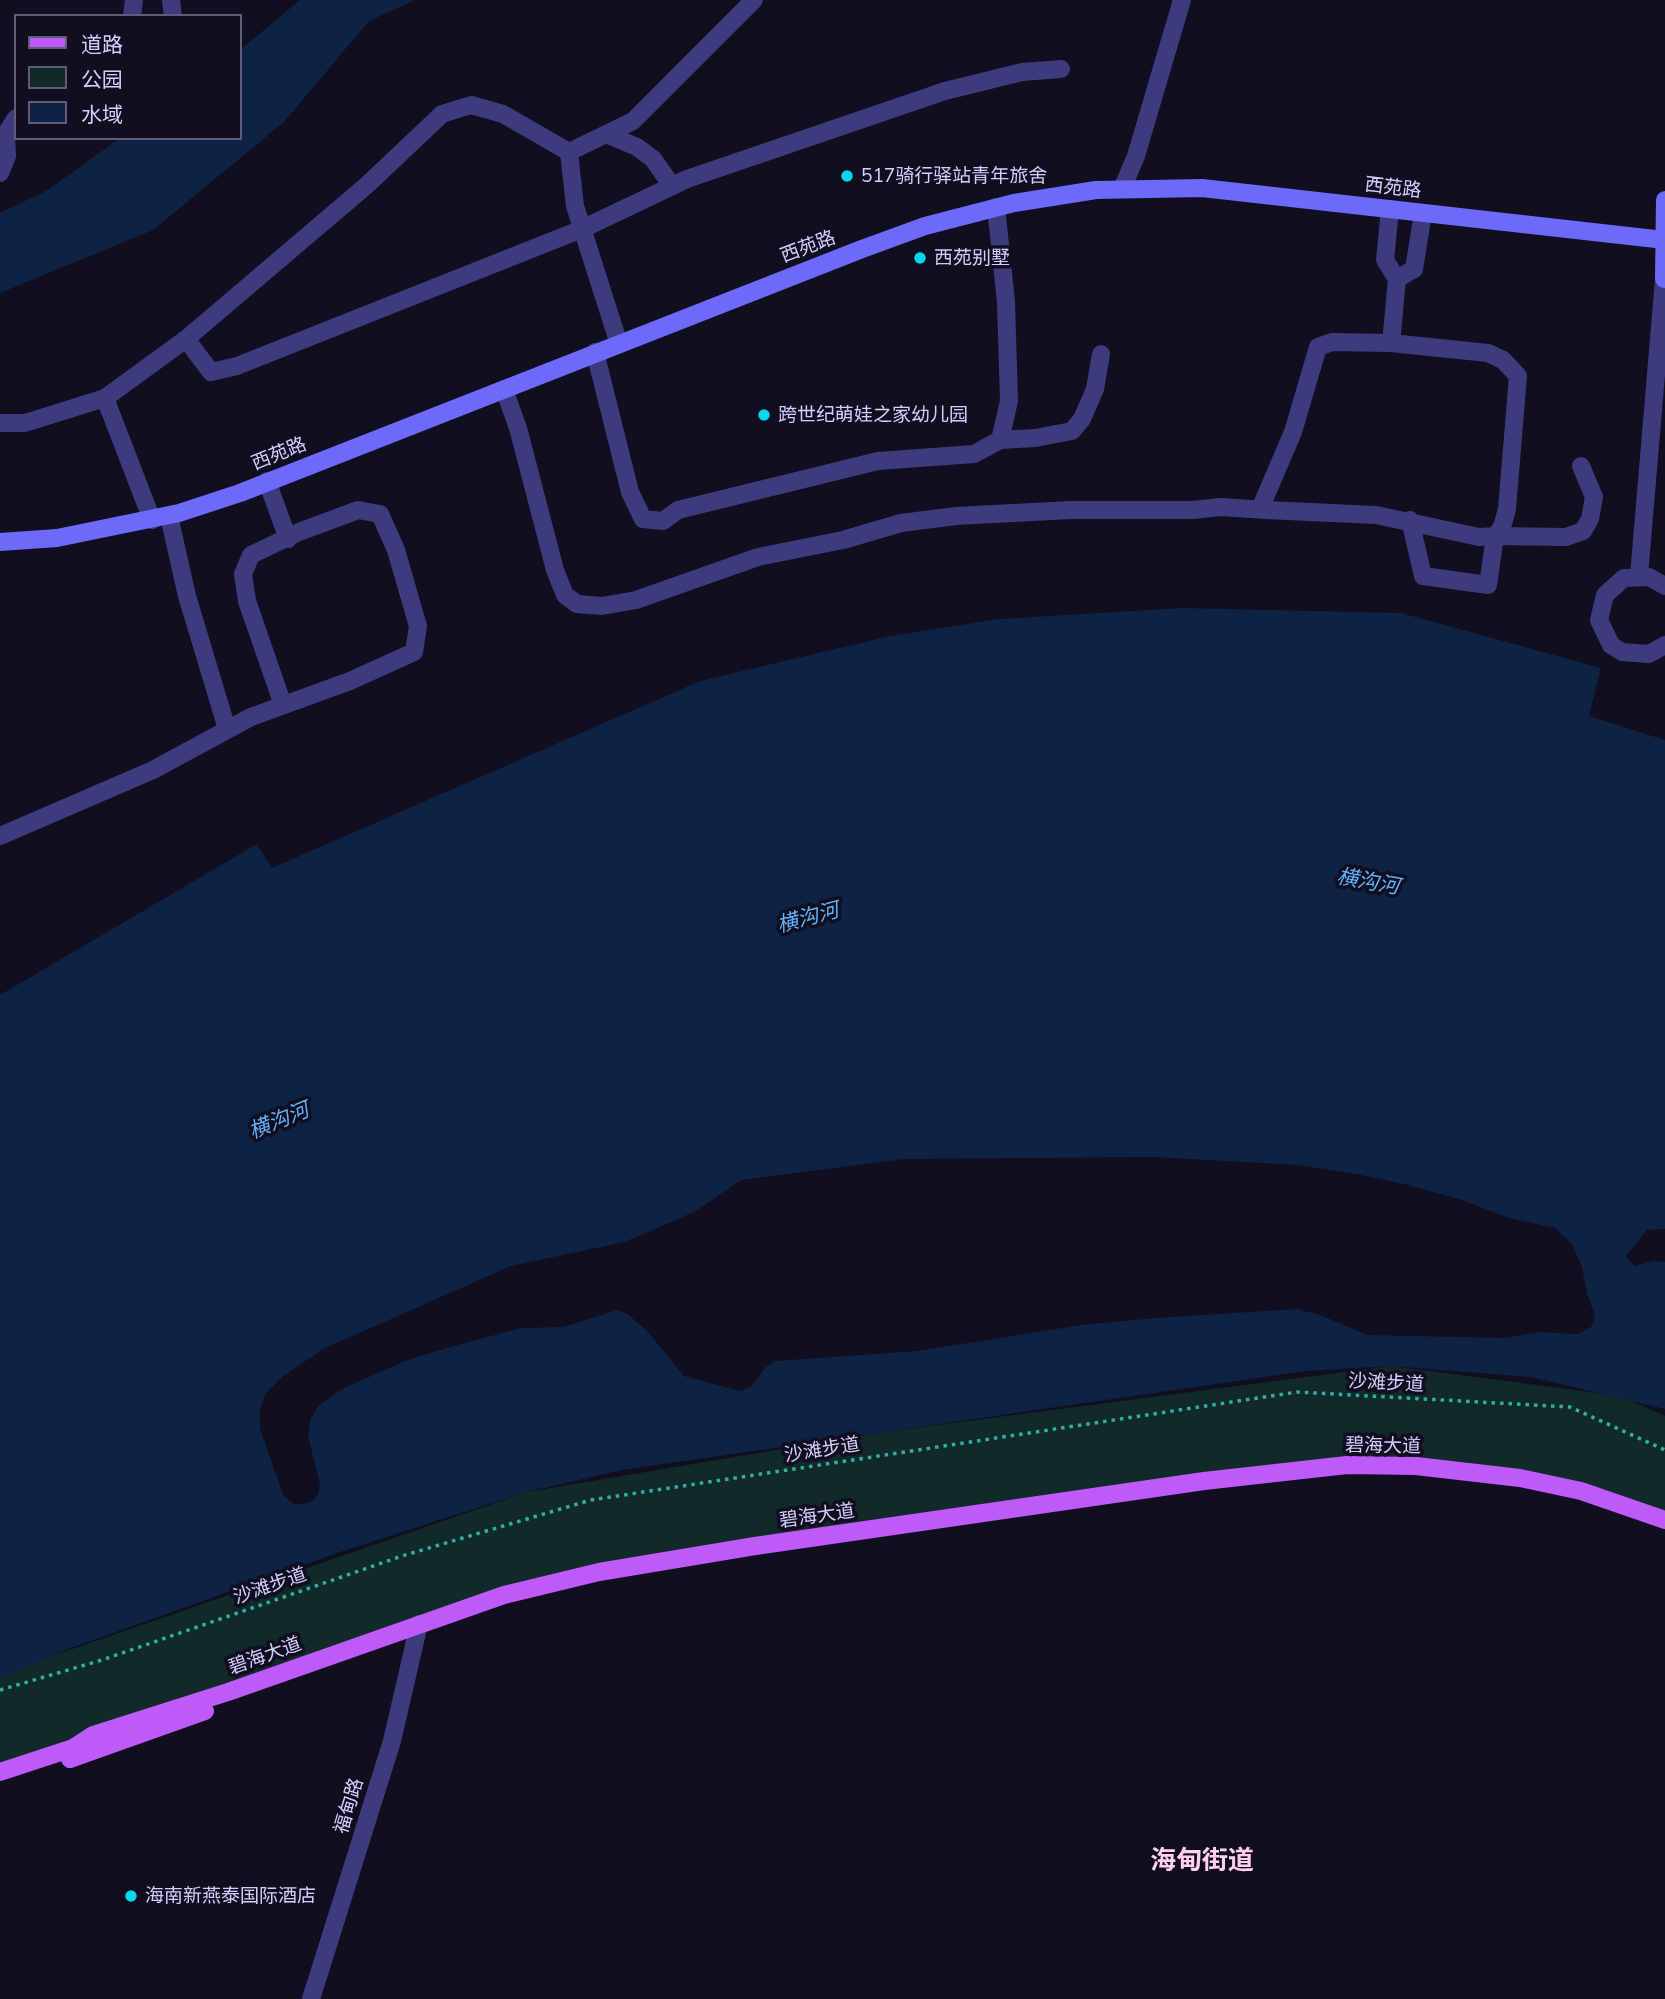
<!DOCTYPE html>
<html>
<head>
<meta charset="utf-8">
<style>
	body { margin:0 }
	#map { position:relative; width:1665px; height:1999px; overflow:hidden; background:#110e20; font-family:Mulish,"Noto Sans SC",sans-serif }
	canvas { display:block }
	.legend { position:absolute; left:14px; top:14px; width:228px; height:126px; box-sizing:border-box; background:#110e20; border:2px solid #5f5b78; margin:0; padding:9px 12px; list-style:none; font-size:21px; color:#d4cefd }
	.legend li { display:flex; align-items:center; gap:14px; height:35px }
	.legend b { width:35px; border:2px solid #5f5b78 }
</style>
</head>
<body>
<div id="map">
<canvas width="1665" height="1999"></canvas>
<ul class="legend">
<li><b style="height:9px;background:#bd5af8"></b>道路</li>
<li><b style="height:19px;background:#112928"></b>公园</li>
<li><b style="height:19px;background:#0e2243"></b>水域</li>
</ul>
</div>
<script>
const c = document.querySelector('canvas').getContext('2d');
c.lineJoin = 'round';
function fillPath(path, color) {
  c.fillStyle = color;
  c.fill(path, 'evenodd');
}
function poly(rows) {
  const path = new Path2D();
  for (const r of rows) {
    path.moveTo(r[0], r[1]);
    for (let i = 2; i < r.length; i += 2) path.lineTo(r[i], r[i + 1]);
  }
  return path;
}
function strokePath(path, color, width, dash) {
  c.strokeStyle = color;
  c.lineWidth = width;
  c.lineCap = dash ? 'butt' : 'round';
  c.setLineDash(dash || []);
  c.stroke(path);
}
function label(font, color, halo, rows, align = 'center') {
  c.font = font + ' Mulish,"Noto Sans SC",sans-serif';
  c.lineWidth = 7;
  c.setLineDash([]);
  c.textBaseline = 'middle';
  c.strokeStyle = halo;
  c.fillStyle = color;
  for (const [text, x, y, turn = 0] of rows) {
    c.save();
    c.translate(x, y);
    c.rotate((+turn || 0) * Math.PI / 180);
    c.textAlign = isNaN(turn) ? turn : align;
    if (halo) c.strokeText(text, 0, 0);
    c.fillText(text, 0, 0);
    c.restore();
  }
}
const green = poly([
	[1391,1366,1621,1396,1665,1416,1665,1523,1555,1485,1370,1465,1204,1481,504,1595,0,1764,0,1674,527,1492,883,1432]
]);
const water = poly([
	[300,0,415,0,369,21,284,122,153,230,0,293,0,213,46,191,120,138,240,138,240,50],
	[1183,608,1401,613,1601,668,1589,716,1665,740,1665,1229,1647,1230,1626,1256,1635,1266,1654,1261,1665,1262,1665,1409,1531,1377,1391,1366,1306,1371,622,1470,527,1492,343,1551,74,1647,0,1678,0,995,257,844,272,868,700,681,890,636,999,619],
	[1154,1157,1298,1165,1356,1174,1404,1184,1462,1200,1509,1218,1555,1228,1572,1244,1582,1267,1587,1294,1595,1316,1591,1327,1578,1334,1539,1332,1505,1338,1368,1335,1320,1315,1297,1309,1156,1318,1081,1325,917,1351,775,1361,766,1367,752,1386,740,1391,684,1376,649,1333,628,1314,617,1310,564,1327,521,1328,450,1347,405,1361,344,1388,318,1406,310,1420,308,1436,320,1484,318,1495,311,1502,295,1505,283,1495,260,1428,260,1410,266,1393,282,1377,323,1349,511,1266,624,1242,646,1233,696,1211,741,1180,904,1159]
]);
const path = poly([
	[0,1690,102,1660,402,1556,591,1500,1297,1392,1570,1407,1665,1450]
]);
const street = poly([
	[171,0,173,16],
	[132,16,134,0],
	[606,134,637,147,653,159,672,186],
	[569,152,633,121,754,0],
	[0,173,7,156,6,134,16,118],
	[1122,189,1136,156,1182,0],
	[1390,209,1385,260,1397,279],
	[186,339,211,372,237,366,582,229,687,179,945,91,1022,72,1061,69],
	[1391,343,1332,342,1318,347,1293,432,1263,502,1266,510,1376,515,1479,537,1495,536,1502,527,1507,509,1518,376,1503,360,1488,353,1391,343,1397,279,1414,269,1423,213],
	[595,352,630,492,643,519,663,521,678,510,878,461,974,454,1000,440,1009,401,1006,302,996,207],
	[504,389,518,428,555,570,565,595,577,604,602,606,636,600,758,557,843,540,901,523,956,516,1071,510,1192,510,1221,507,1266,510],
	[105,398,152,520],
	[0,423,25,423,105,398,186,339,367,185,442,114,471,105,503,114,569,152,575,206,619,344],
	[1000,440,1035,438,1072,431,1082,419,1095,389,1101,354],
	[267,481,288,539],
	[169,516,187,596,227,729],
	[1410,520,1423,576,1488,585,1495,536,1566,537,1583,531,1590,519,1594,497,1581,466],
	[1639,576,1664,279],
	[1665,586,1649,577,1624,578,1605,595,1599,620,1611,645,1622,652,1649,654,1665,645],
	[0,836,153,770,251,717,350,681,414,652,418,626,396,550,380,514,358,510,299,532,251,555,243,574,247,601,283,705],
	[311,1999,392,1741,419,1624]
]);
const secondary = poly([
	[1664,279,1665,200],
	[0,542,57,538,179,513,240,493,862,249,925,226,1014,203,1096,190,1202,188,1665,240]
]);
const primary = poly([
	[70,1759,205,1711],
	[0,1772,73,1748,93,1735,228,1692,504,1595,599,1572,755,1546,1204,1481,1347,1465,1416,1466,1520,1478,1581,1491,1665,1520]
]);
const markers = [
	[847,176,7,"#0ad6ed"],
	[920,258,7,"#0ad6ed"],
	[764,415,7,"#0ad6ed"],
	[131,1896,7,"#0ad6ed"]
];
const poiNames = [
	["517骑行驿站青年旅舍",861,176],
	["西苑别墅",934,258],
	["跨世纪萌娃之家幼儿园",778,415],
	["海南新燕泰国际酒店",145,1896]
];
const streetNames = [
	["西苑路",1393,188,7],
	["西苑路",808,247,-21],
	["西苑路",279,454,-22],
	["沙滩步道",1386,1383,3],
	["碧海大道",1383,1446,1],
	["沙滩步道",822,1450,-9],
	["碧海大道",817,1516,-8],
	["沙滩步道",270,1586,-19],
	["碧海大道",265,1656,-20],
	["福甸路",349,1806,-73]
];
const waterNames = [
	["横沟河",1368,882,10],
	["横沟河",808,918,-15],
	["横沟河",279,1121,-22]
];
const districtNames = [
	["海甸街道",1202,1861]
];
fillPath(green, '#112928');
fillPath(water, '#0e2243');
strokePath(path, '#33aca5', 3.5, [3.5, 5]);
strokePath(street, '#3d3b7d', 18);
strokePath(secondary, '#6e6af9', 18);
strokePath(primary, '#bd5af8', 18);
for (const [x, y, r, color] of markers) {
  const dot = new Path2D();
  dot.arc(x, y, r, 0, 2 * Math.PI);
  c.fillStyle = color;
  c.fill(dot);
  strokePath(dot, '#110e20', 2.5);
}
label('19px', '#d4cefd', '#110e20', poiNames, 'left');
label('19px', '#d4cefd', '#110e20', streetNames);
label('italic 21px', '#61b2f8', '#110e20', waterNames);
label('bold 26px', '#fdd0ed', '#110e20', districtNames);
</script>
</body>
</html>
